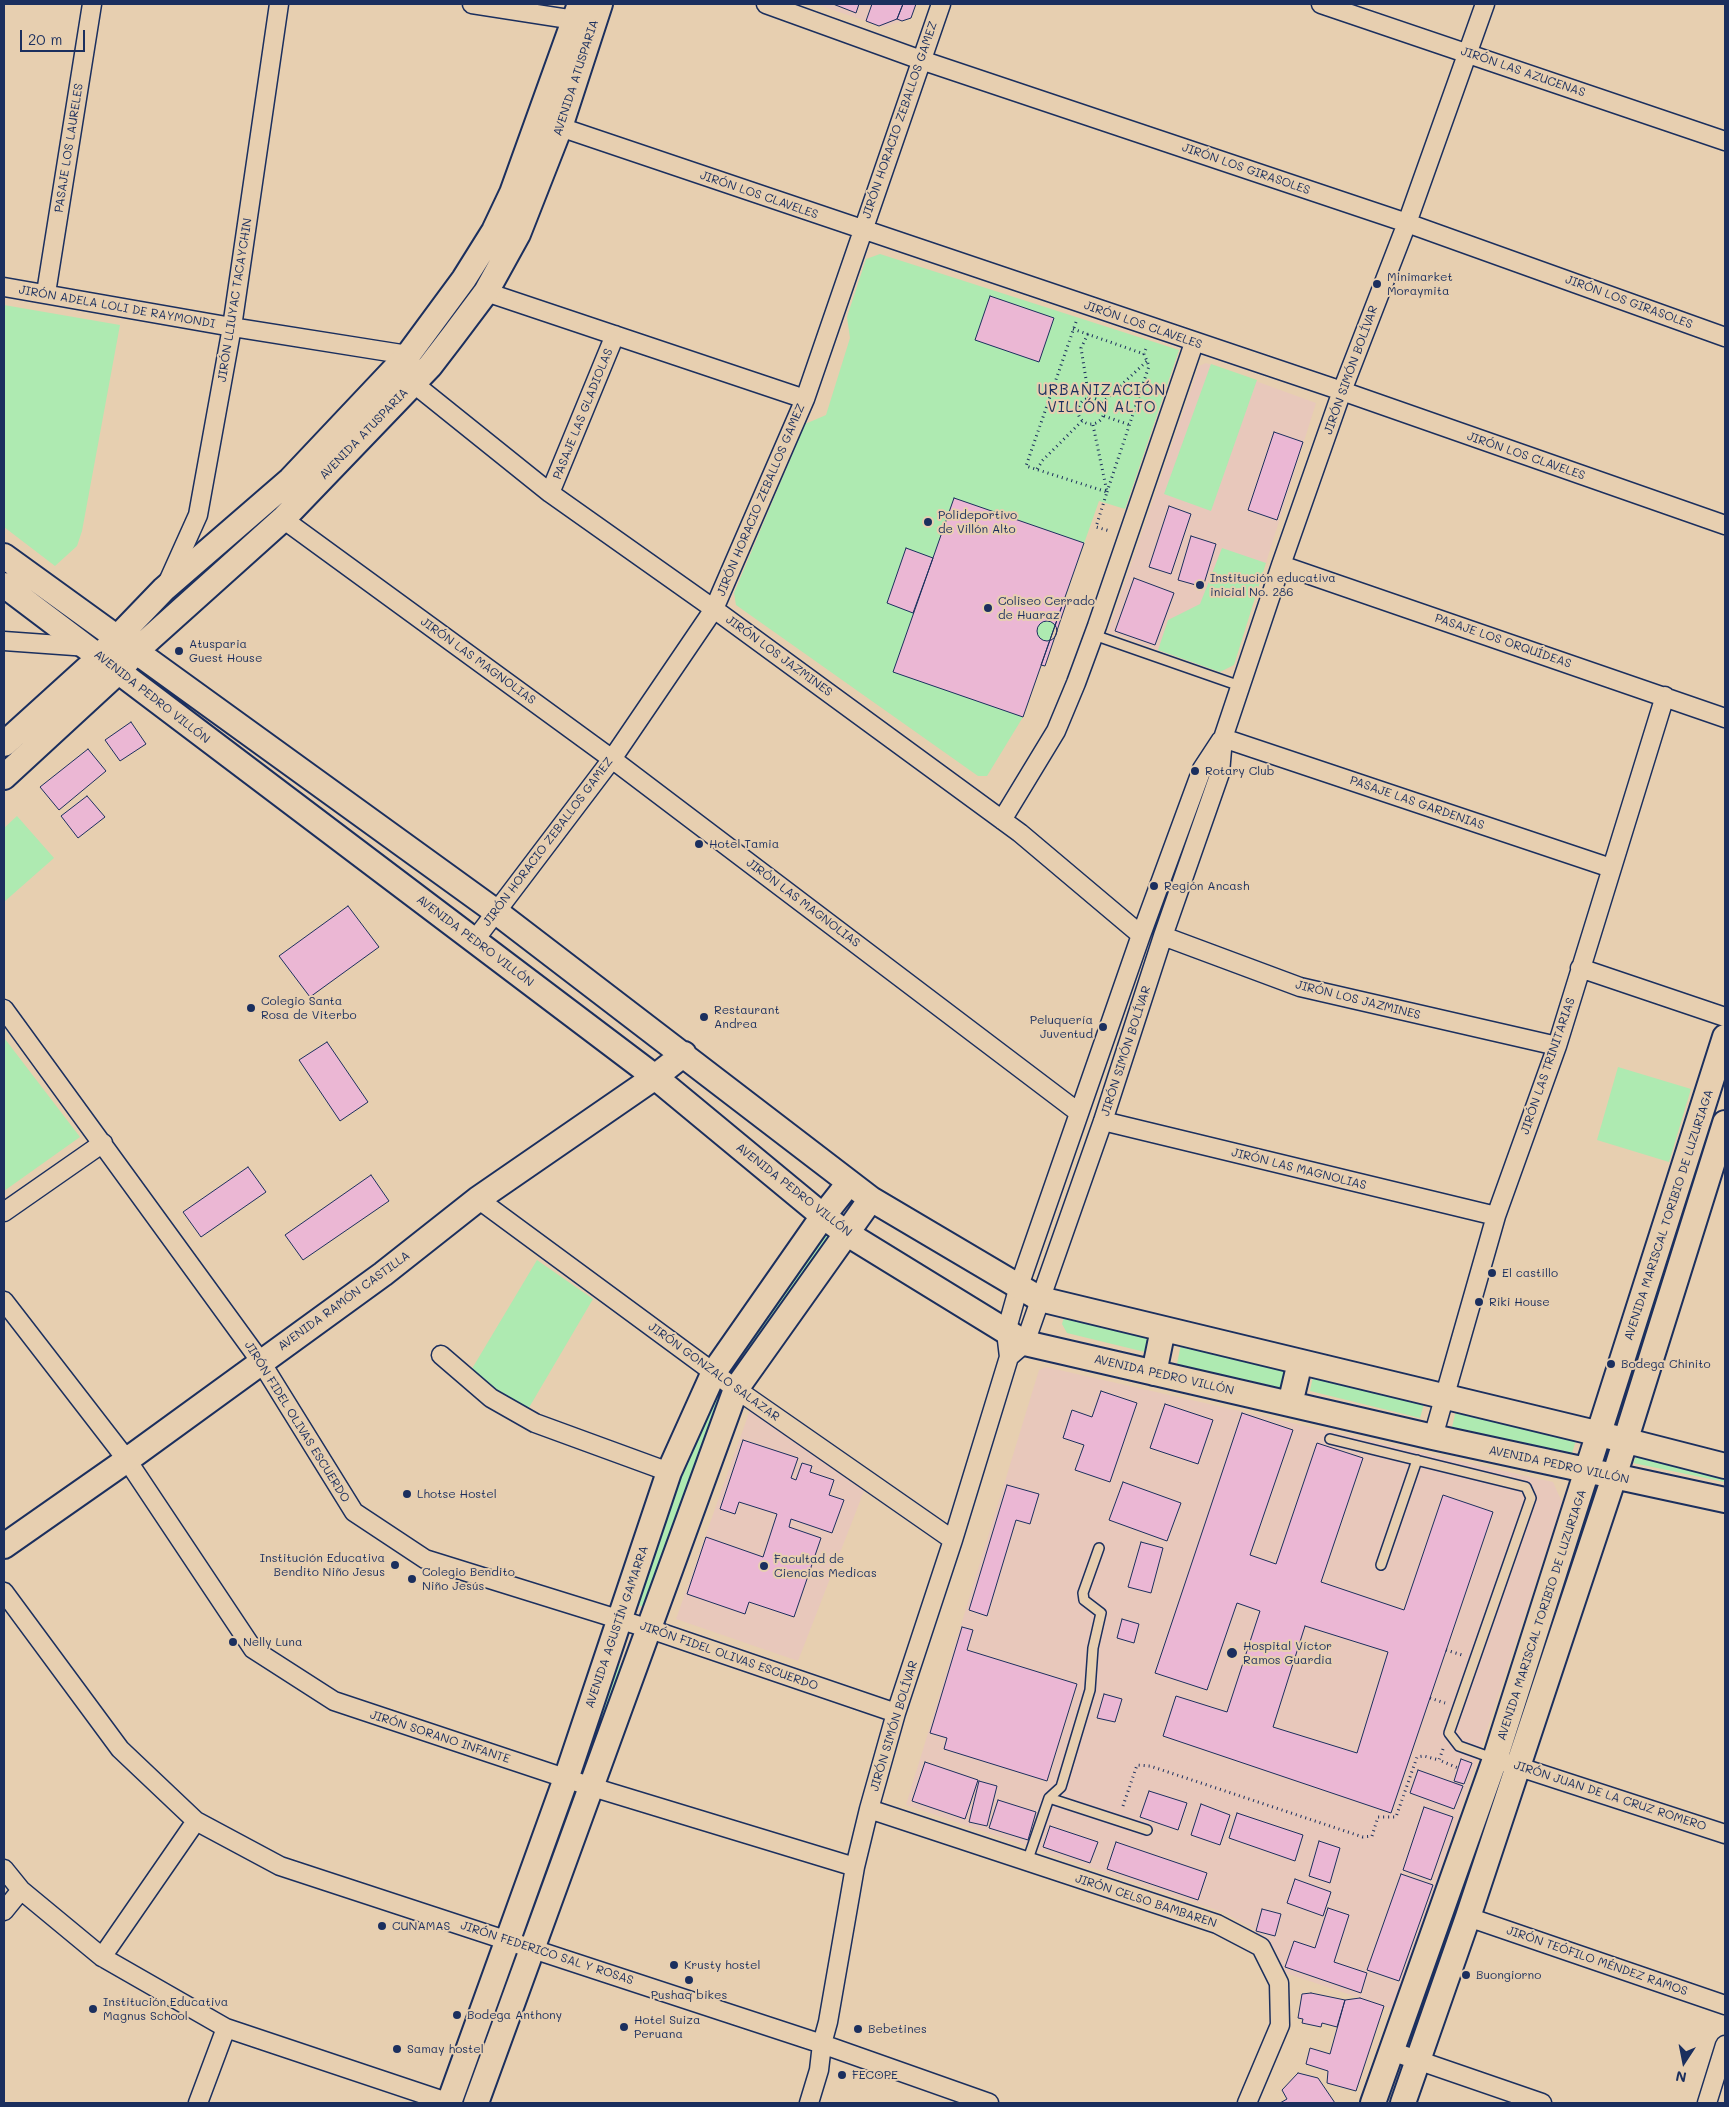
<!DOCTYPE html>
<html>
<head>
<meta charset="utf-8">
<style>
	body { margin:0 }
	#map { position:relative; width:1729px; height:2107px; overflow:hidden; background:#e7cfb0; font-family:Mali,sans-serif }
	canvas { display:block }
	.frame { position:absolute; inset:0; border:5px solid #1b2f5e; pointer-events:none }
	.north { position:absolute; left:1659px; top:2037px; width:50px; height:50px; -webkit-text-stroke:4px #e7cfb0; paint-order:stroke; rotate:191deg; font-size:14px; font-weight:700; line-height:20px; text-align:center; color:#1b2f5e }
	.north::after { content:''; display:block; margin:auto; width:18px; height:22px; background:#1b2f5e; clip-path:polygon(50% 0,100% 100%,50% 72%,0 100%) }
	.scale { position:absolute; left:20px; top:30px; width:65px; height:22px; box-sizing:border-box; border:2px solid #1b2f5e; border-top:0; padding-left:6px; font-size:15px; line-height:18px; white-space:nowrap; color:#1b2f5e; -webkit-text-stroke:4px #e7cfb0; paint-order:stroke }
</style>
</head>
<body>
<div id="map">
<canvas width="1729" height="2107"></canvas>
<div class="frame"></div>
<div class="north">N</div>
<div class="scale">20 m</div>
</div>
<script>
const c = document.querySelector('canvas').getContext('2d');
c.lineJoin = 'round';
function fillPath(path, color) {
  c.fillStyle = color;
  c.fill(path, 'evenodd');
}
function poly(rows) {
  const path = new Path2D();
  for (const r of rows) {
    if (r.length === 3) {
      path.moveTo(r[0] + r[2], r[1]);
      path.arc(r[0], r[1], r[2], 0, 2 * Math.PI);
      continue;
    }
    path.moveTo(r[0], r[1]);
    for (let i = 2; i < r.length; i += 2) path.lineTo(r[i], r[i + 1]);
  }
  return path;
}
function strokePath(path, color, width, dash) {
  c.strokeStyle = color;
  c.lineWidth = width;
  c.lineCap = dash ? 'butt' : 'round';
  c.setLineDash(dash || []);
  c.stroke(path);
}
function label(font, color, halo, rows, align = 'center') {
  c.font = font + ' Mali,sans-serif';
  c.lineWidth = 4;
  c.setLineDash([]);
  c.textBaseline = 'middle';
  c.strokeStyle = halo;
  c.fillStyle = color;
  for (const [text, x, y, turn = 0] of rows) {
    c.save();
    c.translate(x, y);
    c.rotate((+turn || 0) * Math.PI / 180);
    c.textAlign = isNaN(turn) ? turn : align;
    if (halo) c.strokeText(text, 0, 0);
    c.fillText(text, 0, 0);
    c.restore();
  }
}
const built = poly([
	[815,4,916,4,911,18,884,27],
	[1206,363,1316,403,1234,665,1220,672,1108,632,1199,366],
	[1046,1367,1553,1482,1562,1502,1395,2010,1286,1973,1276,1952,1252,1928,1222,1912,906,1805,1039,1370],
	[750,1410,864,1491,798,1661,676,1619]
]);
const green = poly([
	[880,254,1179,350,1125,509,1099,501,1023,717,987,776,978,776,736,605,734,593,805,424,826,415,850,338,847,317,866,259],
	[4,305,120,325,82,531,77,546,55,566,4,527],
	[1211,364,1257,380,1211,511,1164,494],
	[1222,548,1266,563,1234,665,1220,672,1158,650,1168,620,1200,604],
	[17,816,54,858,4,902,4,828],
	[5,1039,80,1137,4,1191,4,1040],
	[1618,1067,1691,1089,1669,1162,1597,1140],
	[822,1230,832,1237,746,1358,736,1351],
	[537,1260,593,1299,527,1411,470,1372],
	[1064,1317,1149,1334,1145,1352,1067,1333,1062,1324],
	[1181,1344,1287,1367,1282,1388,1177,1364],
	[1314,1371,1425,1400,1420,1418,1310,1391],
	[711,1388,725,1394,645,1607,632,1604],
	[1456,1410,1577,1437,1572,1453,1452,1427],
	[1640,1450,1725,1473,1725,1482,1633,1463],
	[614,1663,628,1668,589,1777,575,1772],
	[568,1793,583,1797,534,1925,522,1921]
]);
const building = poly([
	[833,4,859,4,856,13,833,4],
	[872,4,903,4,897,19,879,26,866,21,872,4],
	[903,4,916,4,911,18,902,21,897,19,903,4],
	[990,296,1054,318,1039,362,975,340,990,296],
	[1274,432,1303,442,1277,520,1248,510,1274,432],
	[954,498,1084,543,1023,717,893,672,954,498],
	[1169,506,1191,514,1171,574,1149,567,1169,506],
	[1191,536,1216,544,1203,587,1178,580,1191,536],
	[906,548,933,558,913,613,887,603,906,548],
	[1134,578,1174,593,1155,645,1115,631,1134,578],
	[1063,603,1066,604,1045,666,1041,665,1063,603],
	[1047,631,10],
	[131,722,146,744,120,761,105,740,131,722],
	[88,749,106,771,59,810,40,787,88,749],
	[87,796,105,817,78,838,61,816,87,796],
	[348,906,379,947,310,997,279,956,348,906],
	[327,1042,368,1102,340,1121,299,1060,327,1042],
	[248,1167,266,1192,201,1237,183,1212,248,1167],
	[371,1175,389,1201,303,1260,285,1235,371,1175],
	[1101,1391,1137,1403,1110,1482,1075,1470,1084,1445,1063,1438,1072,1410,1092,1417,1101,1391],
	[1165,1404,1213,1420,1198,1464,1150,1448,1165,1404],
	[1242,1413,1293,1430,1250,1555,1276,1564,1317,1443,1363,1458,1321,1582,1404,1610,1443,1495,1493,1512,1391,1813,1163,1736,1176,1696,1227,1712,1260,1611,1237,1603,1207,1690,1155,1673,1242,1413],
	[1305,1626,1388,1652,1357,1753,1273,1727,1305,1626],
	[743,1440,798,1458,791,1478,796,1480,802,1463,812,1466,810,1472,834,1480,829,1495,844,1500,832,1533,791,1519,789,1527,821,1538,794,1617,749,1602,745,1614,687,1594,706,1537,763,1557,777,1514,739,1502,735,1514,720,1509,743,1440],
	[1123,1482,1181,1503,1167,1541,1109,1520,1123,1482],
	[1007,1485,1039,1494,1030,1524,1016,1520,987,1616,969,1610,1007,1485],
	[1141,1542,1163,1548,1151,1593,1128,1587,1141,1542],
	[1122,1619,1139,1624,1134,1643,1117,1638,1122,1619],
	[962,1627,973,1630,967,1650,1077,1684,1047,1781,944,1749,947,1738,930,1733,962,1627],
	[1104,1694,1122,1699,1115,1722,1097,1718,1104,1694],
	[1461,1759,1472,1763,1464,1784,1454,1781,1461,1759],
	[925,1762,978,1780,965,1819,912,1801,925,1762],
	[1418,1770,1463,1786,1454,1809,1410,1793,1418,1770],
	[979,1781,997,1786,987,1826,969,1822,979,1781],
	[1149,1791,1187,1803,1178,1830,1140,1817,1149,1791],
	[998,1800,1036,1812,1028,1840,989,1828,998,1800],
	[1201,1804,1230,1815,1220,1845,1191,1835,1201,1804],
	[1424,1807,1453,1817,1431,1880,1403,1870,1424,1807],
	[1237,1813,1303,1835,1295,1861,1229,1838,1237,1813],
	[1050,1826,1098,1842,1090,1863,1043,1847,1050,1826],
	[1319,1841,1340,1848,1330,1883,1309,1876,1319,1841],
	[1116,1842,1207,1873,1198,1900,1107,1869,1116,1842],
	[1401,1874,1433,1885,1399,1981,1367,1970,1401,1874],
	[1295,1879,1331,1892,1323,1916,1287,1903,1295,1879],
	[1328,1908,1349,1915,1334,1962,1367,1973,1361,1993,1285,1967,1294,1941,1315,1948,1328,1908],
	[1262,1909,1281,1914,1275,1936,1256,1931,1262,1909],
	[1311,1993,1345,2000,1337,2027,1322,2023,1321,2027,1302,2023,1303,2019,1298,2018,1302,1994,1311,1993],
	[1360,1998,1384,2006,1356,2091,1327,2083,1328,2071,1306,2064,1310,2048,1330,2054,1345,2000,1360,1998],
	[1298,2073,1318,2078,1335,2103,1280,2103,1287,2099,1282,2090,1298,2073]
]);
const path = poly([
	[1076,322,1026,466,1107,492,1096,527,1110,531],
	[1073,329,1144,354],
	[1088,334,1081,348,1089,398],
	[1091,411,13],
	[1102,403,1147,361],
	[1104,416,1130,425],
	[1093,425,1107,492],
	[1037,469,1043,460,1082,421],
	[1107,492,1149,366,1144,354,1147,346],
	[1446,1650,1462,1655],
	[1430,1698,1445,1703],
	[1443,1749,1439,1760,1458,1768],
	[1123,1806,1137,1765,1150,1766,1363,1837,1372,1836,1378,1817,1396,1817,1417,1757,1424,1756,1439,1760]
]);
const lane = poly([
	[1094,635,1240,686],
	[1330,1439,1526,1487,1531,1498,1449,1733,1459,1746,1495,1759],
	[1381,1565,1417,1460],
	[1049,1798,1147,1830],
	[1027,1862,1049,1798,1061,1787,1090,1690,1093,1648,1101,1613,1084,1600,1083,1593,1099,1548]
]);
const street = poly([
	[472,4,575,20],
	[766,4,921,60,1407,223,1725,337],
	[1321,4,1725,141],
	[560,127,1342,391,1725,525],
	[4,287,232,327,408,355],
	[486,292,805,399],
	[46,293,92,4],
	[413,383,550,493,714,609,1020,833,1141,935],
	[550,493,615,335],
	[283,519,612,759,1078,1112],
	[1281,565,1725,718],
	[167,584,198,515,232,327,279,4],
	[4,641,88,647],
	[1223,738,1611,868],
	[1002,820,1056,731,1076,683,1097,626,1194,343],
	[1163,936,1300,987,1557,1046],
	[474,941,612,759,714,609,805,399,941,4],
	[1580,968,1725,1017],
	[4,1009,261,1362,354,1512,425,1559,650,1629,896,1713],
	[1103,1121,1496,1216],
	[478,1199,736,1389,953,1540],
	[4,1212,103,1143],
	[4,1301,127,1460,253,1649,334,1701,592,1787,855,1867],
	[441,1355,491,1398,535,1423,669,1472],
	[1009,1357,1025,1343,1103,1121,1163,936,1220,773,1223,738,1281,565,1342,391,1407,223,1485,4],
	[1433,1437,1496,1216,1557,1046,1665,696],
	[4,1592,120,1749,196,1821,280,1866,822,2044,989,2103],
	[1507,1763,1725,1834],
	[869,1809,1217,1924,1261,1947,1279,1983,1280,2025,1247,2103],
	[4,1869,21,1890,102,1957,226,2028,450,2103],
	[4,1911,21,1890],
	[1468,1917,1725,2005],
	[102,1957,196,1821],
	[1391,2051,1542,2103],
	[198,2103,226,2028],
	[809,2103,819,2070,822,2044,828,2022,855,1867,869,1809,896,1713,953,1540,1009,1357,1006,1332,1019,1286,1141,935,1202,769,1221,740],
	[1707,2103,1725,2045]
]);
const secondary = poly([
	[4,556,495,911,871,1199,1040,1299,1600,1434,1725,1466],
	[4,585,655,1077,823,1216,846,1233,1025,1343,1433,1437,1725,1500],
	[4,744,88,668,164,589,290,480,408,355,464,279,494,231,512,193,580,4],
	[4,777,118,672,136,651,283,519,430,366,453,336,486,292,518,234,560,127,600,4],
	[1154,1373,1163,1329],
	[1290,1404,1300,1362],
	[4,1546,127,1460,383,1274,478,1199,655,1077,684,1054],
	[449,2103,569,1770,669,1472,714,1372,823,1216,849,1183],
	[476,2103,736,1389,871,1199],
	[1373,2103,1495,1759,1725,1037],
	[1403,2103,1468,1917,1614,1477,1725,1123]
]);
const markers = [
	[1377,284,5,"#1b2f5e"],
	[928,522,5,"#1b2f5e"],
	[1200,585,5,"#1b2f5e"],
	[988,608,5,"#1b2f5e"],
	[179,651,5,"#1b2f5e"],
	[1195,771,5,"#1b2f5e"],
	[699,844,5,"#1b2f5e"],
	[1154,886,5,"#1b2f5e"],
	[251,1008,5,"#1b2f5e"],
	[704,1017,5,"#1b2f5e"],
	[1103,1027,5,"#1b2f5e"],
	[1492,1273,5,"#1b2f5e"],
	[1479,1302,5,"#1b2f5e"],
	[1611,1364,5,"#1b2f5e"],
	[407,1494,5,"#1b2f5e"],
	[395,1565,5,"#1b2f5e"],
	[764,1566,5,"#1b2f5e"],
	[412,1579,5,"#1b2f5e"],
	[233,1642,5,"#1b2f5e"],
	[1232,1653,6,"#1b2f5e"],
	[382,1926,5,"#1b2f5e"],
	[674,1965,5,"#1b2f5e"],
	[1466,1975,5,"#1b2f5e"],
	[689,1980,5,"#1b2f5e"],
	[93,2009,5,"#1b2f5e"],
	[457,2015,5,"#1b2f5e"],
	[624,2027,5,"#1b2f5e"],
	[858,2029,5,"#1b2f5e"],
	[397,2049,5,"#1b2f5e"],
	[842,2075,5,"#1b2f5e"]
];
const streetNames = [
	["JIRÓN LAS AZUCENAS",1523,72,19],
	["AVENIDA ATUSPARIA",576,78,-72],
	["JIRÓN HORACIO ZEBALLOS GAMEZ",900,120,-71],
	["PASAJE LOS LAURELES",69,148,-81],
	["JIRÓN LOS GIRASOLES",1246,169,19],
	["JIRÓN LOS CLAVELES",759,195,19],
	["JIRÓN LLIUYAC TACAYCHIN",235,300,-81],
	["JIRÓN LOS GIRASOLES",1629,302,20],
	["JIRÓN ADELA LOLI DE RAYMONDI",117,307,10],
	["JIRÓN LOS CLAVELES",1143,325,19],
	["JIRÓN SIMÓN BOLÍVAR",1351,370,-70],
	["PASAJE LAS GLADIOLAS",583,414,-68],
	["AVENIDA ATUSPARIA",364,434,-46],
	["JIRÓN LOS CLAVELES",1526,456,19],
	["JIRÓN HORACIO ZEBALLOS GAMEZ",761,500,-67],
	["PASAJE LOS ORQUÍDEAS",1503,641,19],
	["JIRÓN LOS JAZMINES",779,656,36],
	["JIRÓN LAS MAGNOLIAS",478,661,36],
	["AVENIDA PEDRO VILLÓN",152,697,38],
	["PASAJE LAS GARDENIAS",1417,803,19],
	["JIRÓN HORACIO ZEBALLOS GAMEZ",548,842,-53],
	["JIRÓN LAS MAGNOLIAS",803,903,37],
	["AVENIDA PEDRO VILLÓN",475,941,37],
	["JIRÓN LOS JAZMINES",1358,1000,14],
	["JIRÓN SIMÓN BOLÍVAR",1126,1051,-72],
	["JIRÓN LAS TRINITARIAS",1548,1066,-71],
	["JIRÓN LAS MAGNOLIAS",1299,1169,14],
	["AVENIDA PEDRO VILLÓN",794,1190,38],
	["AVENIDA MARISCAL TORIBIO DE LUZURIAGA",1669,1215,-72],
	["AVENIDA RAMÓN CASTILLA",344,1301,-36],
	["JIRÓN GONZALO SALAZAR",714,1372,36],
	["AVENIDA PEDRO VILLÓN",1164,1375,13],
	["JIRÓN FIDEL OLIVAS ESCUERDO",297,1422,58],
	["AVENIDA PEDRO VILLÓN",1559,1465,12],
	["AVENIDA MARISCAL TORIBIO DE LUZURIAGA",1542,1615,-72],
	["AVENIDA AGUSTÍN GAMARRA",617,1627,-71],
	["JIRÓN FIDEL OLIVAS ESCUERDO",729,1656,19],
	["JIRÓN SIMÓN BOLÍVAR",894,1726,-73],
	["JIRÓN SORANO INFANTE",440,1737,18],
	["JIRÓN JUAN DE LA CRUZ ROMERO",1610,1796,18],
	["JIRÓN CELSO BAMBAREN",1146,1901,18],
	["JIRÓN FEDERICO SAL Y ROSAS",547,1953,18],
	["JIRÓN TEÓFILO MÉNDEZ RAMOS",1597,1961,19]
];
const poiNames = [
	["Minimarket",1387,277],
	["Moraymita",1387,291],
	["Polideportivo",938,515],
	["de Villón Alto",938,529],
	["Institución educativa",1210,578],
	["inicial No. 286",1210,592],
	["Coliseo Cerrado",998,601],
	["de Huaraz",998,615],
	["Atusparia",189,644],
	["Guest House",189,658],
	["Rotary Club",1205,771],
	["Hotel Tamia",709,844],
	["Región Ancash",1164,886],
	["Colegio Santa",261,1001],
	["Rosa de Viterbo",261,1015],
	["Restaurant",714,1010],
	["Andrea",714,1024],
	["Peluquería",1093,1020,"right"],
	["Juventud",1093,1034,"right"],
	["El castillo",1502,1273],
	["Riki House",1489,1302],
	["Bodega Chinito",1621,1364],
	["Lhotse Hostel",417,1494],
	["Institución Educativa",385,1558,"right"],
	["Bendito Niño Jesus",385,1572,"right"],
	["Facultad de",774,1559],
	["Ciencias Medicas",774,1573],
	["Colegio Bendito",422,1572],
	["Niño Jesús",422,1586],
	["Nelly Luna",243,1642],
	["Hospital Víctor",1243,1646],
	["Ramos Guardia",1243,1660],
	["CUNAMAS",392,1926],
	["Krusty hostel",684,1965],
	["Buongiorno",1476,1975],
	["Pushaq bikes",689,1995,"center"],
	["Institución Educativa",103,2002],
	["Magnus School",103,2016],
	["Bodega Anthony",467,2015],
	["Hotel Suiza",634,2020],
	["Peruana",634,2034],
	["Bebetines",868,2029],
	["Samay hostel",407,2049],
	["FECOPE",852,2075]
];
const quarterNames = [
	["URBANIZACIÓN",1102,390],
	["VILLÓN ALTO",1102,407]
];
fillPath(built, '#e8c8bb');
fillPath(green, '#aeeab1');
fillPath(building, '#ebb7d4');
strokePath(building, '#1b2f5e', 1);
strokePath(lane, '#1b2f5e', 12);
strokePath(street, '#1b2f5e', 21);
strokePath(secondary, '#1b2f5e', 28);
strokePath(path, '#1b2f5e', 3, [1, 4]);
strokePath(lane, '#e7cfb0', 9);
strokePath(street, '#e7cfb0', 18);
strokePath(secondary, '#e7cfb0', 24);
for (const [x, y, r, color] of markers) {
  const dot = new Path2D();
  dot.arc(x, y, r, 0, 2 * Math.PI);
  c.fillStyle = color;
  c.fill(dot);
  strokePath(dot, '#e7cfb0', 2);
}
label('12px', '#1b2f5e', '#e7cfb0', streetNames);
label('12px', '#1b2f5e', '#e7cfb0', poiNames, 'left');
c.letterSpacing = '1px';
label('15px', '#1b2f5e', '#e7cfb0', quarterNames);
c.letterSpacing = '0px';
</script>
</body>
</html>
